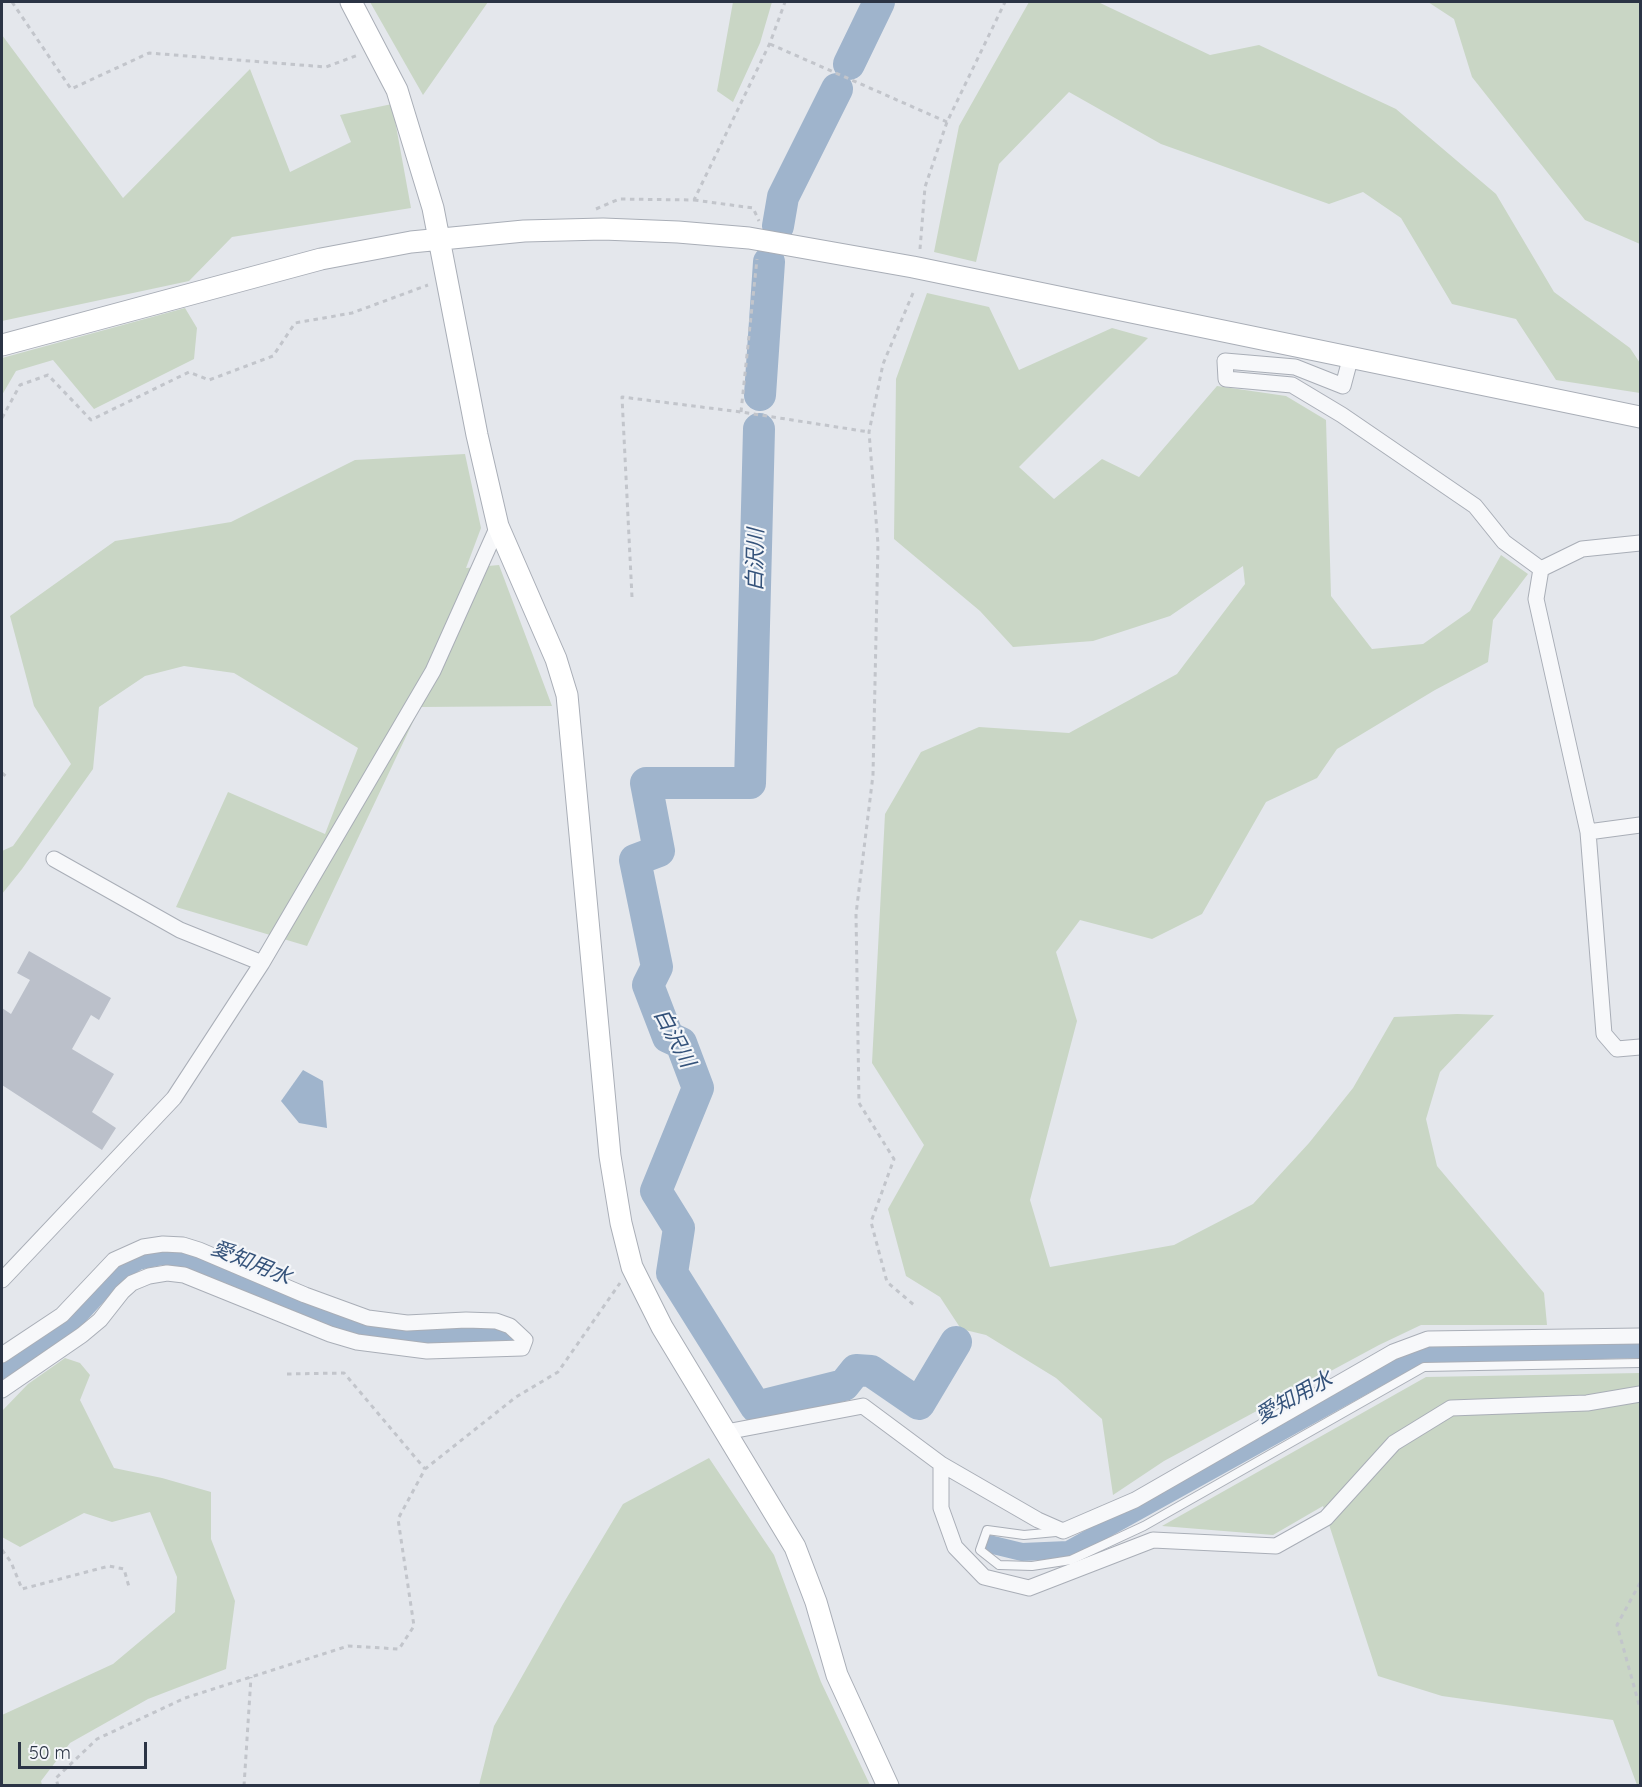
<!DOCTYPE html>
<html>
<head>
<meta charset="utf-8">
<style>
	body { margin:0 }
	#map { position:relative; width:1642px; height:1787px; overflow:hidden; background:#e4e7ec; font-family:Quicksand,sans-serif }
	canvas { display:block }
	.frame { position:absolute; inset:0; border:3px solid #2b3445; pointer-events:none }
	.scale { position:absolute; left:18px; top:1742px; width:129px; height:27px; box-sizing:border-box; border:3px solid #2b3445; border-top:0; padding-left:8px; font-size:18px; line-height:21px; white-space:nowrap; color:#2b3445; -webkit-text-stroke:4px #f4f6f9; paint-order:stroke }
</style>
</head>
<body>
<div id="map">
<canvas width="1642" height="1787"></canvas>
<div class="frame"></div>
<div class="scale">50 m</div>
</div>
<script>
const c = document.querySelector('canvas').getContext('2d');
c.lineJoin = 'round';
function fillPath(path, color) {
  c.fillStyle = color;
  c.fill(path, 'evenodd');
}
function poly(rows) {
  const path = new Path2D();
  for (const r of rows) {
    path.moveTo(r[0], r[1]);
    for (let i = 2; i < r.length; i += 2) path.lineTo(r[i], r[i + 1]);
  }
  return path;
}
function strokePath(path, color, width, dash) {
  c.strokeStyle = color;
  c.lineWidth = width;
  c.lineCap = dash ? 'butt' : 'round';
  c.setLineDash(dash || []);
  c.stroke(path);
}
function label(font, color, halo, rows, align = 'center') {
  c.font = font + ' Quicksand,"Noto Sans JP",sans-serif';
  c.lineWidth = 4.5;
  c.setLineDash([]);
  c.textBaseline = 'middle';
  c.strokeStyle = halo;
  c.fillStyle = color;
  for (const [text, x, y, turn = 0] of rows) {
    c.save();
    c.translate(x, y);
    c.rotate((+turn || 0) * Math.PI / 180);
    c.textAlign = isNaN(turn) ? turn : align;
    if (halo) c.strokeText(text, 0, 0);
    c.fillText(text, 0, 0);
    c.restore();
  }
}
const green = poly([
	[370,2,488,2,423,95],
	[733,2,772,2,760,43,733,102,717,91],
	[1029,2,1098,2,1210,55,1259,45,1396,109,1496,194,1554,292,1630,348,1640,363,1640,393,1556,380,1516,319,1452,304,1401,218,1363,192,1329,204,1161,144,1069,92,999,164,976,262,934,252,959,126],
	[1428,2,1640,2,1640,244,1585,220,1472,77,1454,19],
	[2,35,123,198,250,69,290,172,351,142,340,115,392,104,411,208,232,237,189,281,2,321],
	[927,293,989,307,1019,370,1112,328,1148,338,1019,467,1054,499,1102,459,1139,477,1217,386,1286,396,1326,420,1331,596,1372,649,1423,644,1470,611,1501,555,1528,574,1493,620,1488,662,1435,690,1337,749,1317,778,1266,802,1202,914,1152,939,1080,920,1056,952,1077,1021,1030,1200,1050,1267,1174,1245,1253,1204,1309,1143,1353,1088,1394,1017,1457,1014,1494,1015,1440,1072,1426,1119,1437,1166,1544,1293,1547,1325,1421,1325,1379,1345,1164,1461,1113,1495,1102,1419,1056,1378,986,1335,961,1329,940,1297,906,1276,888,1209,924,1145,872,1063,885,814,921,752,979,727,1069,733,1177,674,1245,584,1243,566,1170,616,1093,641,1013,647,980,611,894,539,896,379],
	[185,308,197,328,194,359,94,409,53,360,16,371,2,395,2,358],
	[465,454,481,528,466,568,499,565,552,706,420,707,307,946,176,907,228,792,325,834,358,748,234,673,184,666,145,676,99,707,93,769,22,869,2,894,2,851,13,846,71,764,34,706,10,616,115,541,231,522,355,460],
	[65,1358,80,1363,90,1375,80,1400,114,1468,162,1478,211,1492,211,1539,235,1601,226,1669,148,1699,70,1743,41,1781,42,1785,2,1785,2,1715,113,1664,175,1612,177,1577,150,1512,112,1522,84,1513,20,1547,2,1537,2,1411,28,1384],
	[1640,1373,1640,1785,1637,1785,1613,1720,1442,1696,1378,1676,1323,1506,1273,1535,1162,1526,1426,1377],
	[709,1458,774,1555,821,1682,870,1785,479,1785,494,1726,563,1604,623,1504]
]);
const water = poly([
	[303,1070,323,1081,327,1128,299,1123,281,1101]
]);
const canal = poly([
	[2,1371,76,1319,117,1274,138,1261,162,1256,181,1259,229,1276,324,1316,374,1332,421,1335,488,1333,519,1342],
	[989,1544,1022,1552,1068,1550,1419,1355,1640,1349]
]);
const river = poly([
	[849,64,879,2],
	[778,226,783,197,837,89],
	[760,395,769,262],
	[759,429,750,783,646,783,659,851,635,860,657,967,648,985,668,1037,681,1043,698,1088,656,1191,679,1228,672,1273,756,1407,844,1385,856,1370,871,1371,919,1404,956,1342]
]);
const building = poly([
	[29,951,111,998,99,1020,91,1015,72,1049,114,1074,92,1112,116,1128,102,1150,2,1085,2,1008,11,1014,30,980,17,973]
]);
const path = poly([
	[12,2,71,89,149,53,326,67,358,55],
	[770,44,947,122],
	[694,200,753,208,759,221],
	[596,209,619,199,694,200,770,43,785,2],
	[920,249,925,187,947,122,1005,2],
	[913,293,883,364,869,432,878,544,873,775,856,914,859,1103,894,1159,871,1222,887,1282,914,1305],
	[741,412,757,259],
	[2,418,20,385,48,375,91,420,189,372,209,380,273,356,295,323,352,313,428,285],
	[632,597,622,397,741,412,869,432],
	[2,773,8,778],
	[287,1374,344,1373,425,1469],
	[2,1550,11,1562,22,1589,109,1566,124,1569,129,1587],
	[1640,1583,1617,1625,1640,1708],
	[58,1786,56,1778,97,1739,185,1698,348,1646,399,1649,414,1626,398,1519,425,1469,516,1397,558,1372,620,1283],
	[244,1786,251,1677]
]);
const lane = poly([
	[1056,1532,1024,1535,987,1530,980,1550,999,1565,1032,1566,1071,1560,1144,1526,1424,1367,1640,1363]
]);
const street = poly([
	[1351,356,1343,386,1295,367,1225,361,1226,379,1292,385,1342,415,1475,506,1504,542,1541,569],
	[1541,569,1536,599,1588,832,1604,1034,1617,1049,1640,1047],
	[1541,569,1582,549,1640,543],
	[1588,832,1640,825],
	[54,859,180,930,262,963],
	[2,1280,174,1098,262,963,433,671,498,526],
	[2,1355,62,1315,114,1260,143,1247,163,1244,183,1245,199,1250,305,1295,368,1318,407,1323,466,1320,496,1321,510,1326,525,1340,522,1348,427,1351,357,1342,330,1334,184,1275,167,1273,149,1276,132,1283,122,1292,100,1320,82,1335,2,1390],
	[726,1432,863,1406,941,1464,1038,1520,1063,1531,1135,1500,1393,1352,1428,1339,1640,1336],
	[941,1464,941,1508,955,1547,984,1577,1029,1588,1153,1540,1276,1546,1326,1518,1394,1443,1451,1408,1587,1403,1640,1394]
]);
const secondary = poly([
	[351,2,397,90,433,208,477,435,498,526,556,659,567,695,610,1156,621,1223,632,1267,662,1327,795,1547,816,1602,837,1675,888,1786],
	[2,345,321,259,411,242,524,231,603,229,678,232,749,238,913,267,1640,417]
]);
const waterNames = [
	["白沢川",756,560,-89],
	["白沢川",674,1038,62],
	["愛知用水",251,1263,22],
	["愛知用水",1294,1398,-29]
];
fillPath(green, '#c9d6c5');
fillPath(water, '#9fb4cc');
strokePath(canal, '#9fb4cc', 18);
strokePath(river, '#9fb4cc', 32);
fillPath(building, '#bbc0ca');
strokePath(lane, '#a9aeb7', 10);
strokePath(street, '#a9aeb7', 17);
strokePath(secondary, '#a9aeb7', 23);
strokePath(path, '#c2c5cb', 3, [4.5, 4.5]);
strokePath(lane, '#f7f8fa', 8);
strokePath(street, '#f7f8fa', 15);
strokePath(secondary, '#fff', 21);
label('italic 21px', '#34527a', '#f4f6f9', waterNames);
</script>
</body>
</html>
